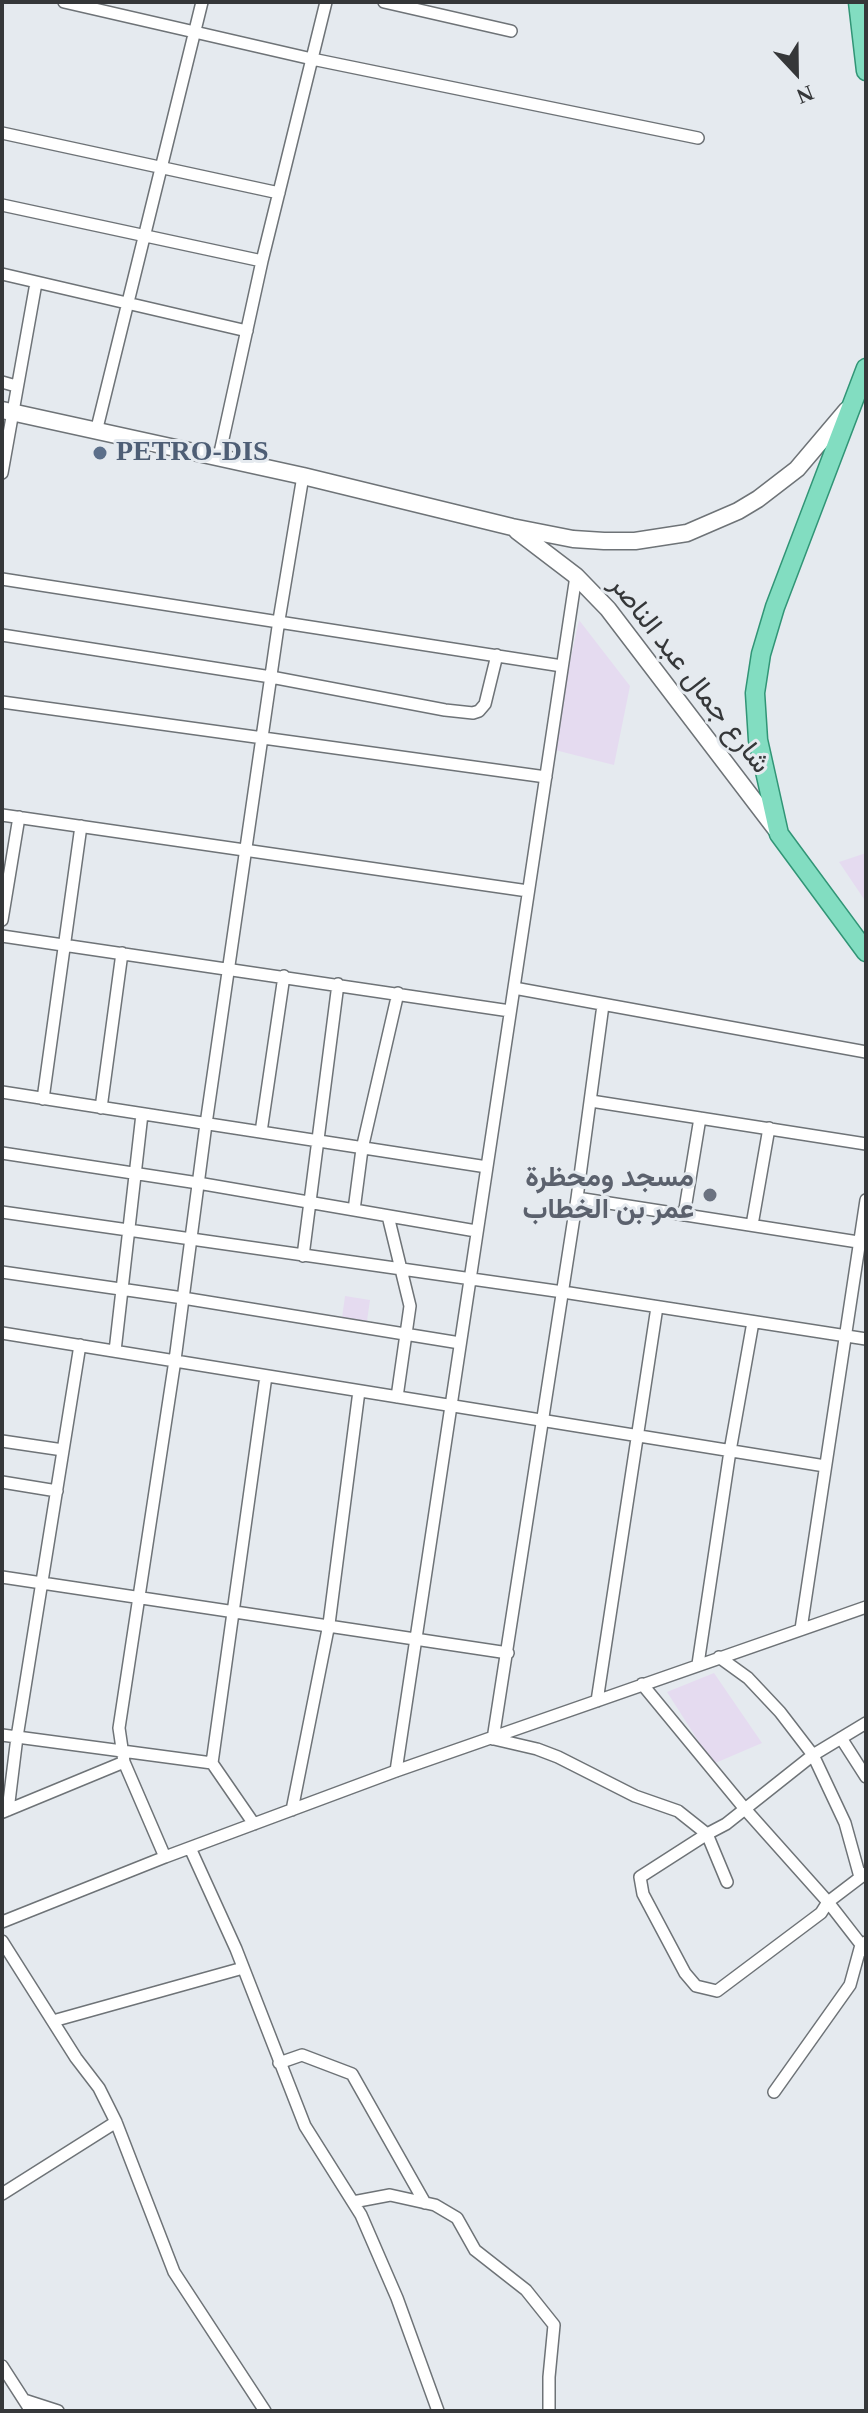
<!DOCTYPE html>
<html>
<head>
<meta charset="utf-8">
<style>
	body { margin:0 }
	#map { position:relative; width:868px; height:2413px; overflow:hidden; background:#e5eaef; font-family:"Times New Roman",serif }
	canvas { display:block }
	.frame { position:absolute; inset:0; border:4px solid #353739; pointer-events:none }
	.north { position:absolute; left:756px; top:32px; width:80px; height:80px; -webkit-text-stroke:6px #e5eaef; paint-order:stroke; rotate:158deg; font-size:22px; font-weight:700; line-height:32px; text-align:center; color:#353739 }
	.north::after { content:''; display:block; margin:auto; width:28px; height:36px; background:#353739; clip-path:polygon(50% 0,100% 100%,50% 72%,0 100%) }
</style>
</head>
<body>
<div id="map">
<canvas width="868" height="2413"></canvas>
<div class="frame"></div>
<div class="north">N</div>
</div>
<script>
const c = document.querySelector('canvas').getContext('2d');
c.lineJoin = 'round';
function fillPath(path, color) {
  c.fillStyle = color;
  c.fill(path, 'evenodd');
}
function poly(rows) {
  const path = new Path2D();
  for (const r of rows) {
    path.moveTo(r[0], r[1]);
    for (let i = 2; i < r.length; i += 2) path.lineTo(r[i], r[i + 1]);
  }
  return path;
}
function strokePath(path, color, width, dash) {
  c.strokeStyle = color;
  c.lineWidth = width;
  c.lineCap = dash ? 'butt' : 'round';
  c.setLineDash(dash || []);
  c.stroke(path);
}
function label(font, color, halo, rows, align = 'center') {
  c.font = font + ' "Times New Roman",Vazirmatn,serif';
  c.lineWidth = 6;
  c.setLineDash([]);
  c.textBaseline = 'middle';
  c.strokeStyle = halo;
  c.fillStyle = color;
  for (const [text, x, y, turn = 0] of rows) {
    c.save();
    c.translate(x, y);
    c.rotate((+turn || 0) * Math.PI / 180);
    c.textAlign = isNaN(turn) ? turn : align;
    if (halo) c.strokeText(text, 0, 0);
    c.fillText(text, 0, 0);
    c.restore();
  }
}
const commercial = poly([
	[579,620,630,686,614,765,551,749],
	[866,853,866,902,839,862],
	[345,1296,370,1300,367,1321,342,1318],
	[714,1673,762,1743,713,1764,667,1692]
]);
const minor = poly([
	[64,2,312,59,698,138],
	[384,2,511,31],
	[2,133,279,193],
	[2,205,262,261],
	[2,274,247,331],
	[2,382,16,386],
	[96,432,202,2],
	[219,457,262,261,326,2],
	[2,473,36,283],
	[2,579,562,666],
	[2,635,271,677,445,710,473,713,479,711,485,704,497,655],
	[2,702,546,777],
	[2,815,528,891],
	[2,920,19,817],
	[2,936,510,1011],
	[514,988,866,1052],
	[2,1092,487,1167],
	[43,1099,81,826],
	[591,1101,866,1144],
	[101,1108,122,953],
	[261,1132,284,976],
	[2,1153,198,1183,476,1231],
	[577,1198,858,1242],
	[354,1210,362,1149,398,993],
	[2,1212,563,1292,866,1339],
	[684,1215,700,1118],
	[388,1216,410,1306,397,1397],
	[752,1225,769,1128],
	[303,1256,338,984],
	[2,1272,183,1298,460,1343],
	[2,1333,825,1466],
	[115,1351,142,1114],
	[2,1441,63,1450],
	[2,1482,57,1491],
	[2,1577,508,1653],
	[801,1629,866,1200],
	[719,1657,748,1678,780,1712,813,1755,866,1723],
	[698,1664,730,1451,753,1322],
	[642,1684,745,1809,828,1902,866,1951],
	[597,1701,657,1307],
	[2,1735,212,1763],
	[841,1738,866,1777],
	[493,1739,577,1198,603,1005],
	[494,1739,537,1749,558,1757,635,1796,678,1811,707,1834,726,1824,813,1755,845,1823,860,1877],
	[396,1771,576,576],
	[8,1810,17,1737,80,1345],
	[292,1810,329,1624,359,1391],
	[3,1812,124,1762],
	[254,1824,212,1763,266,1376],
	[190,1848,236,1949,305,2126,361,2215,397,2298,438,2411],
	[165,1857,124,1762,119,1728,175,1360,206,1124,279,620,303,476],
	[727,1882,707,1834,640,1877,643,1894,685,1973,696,1986,717,1991,821,1913,828,1902,866,1873],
	[2,1922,165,1857,396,1771,866,1607],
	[2,1941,76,2058,99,2088,116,2122,174,2272,265,2411],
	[53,2021,243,1968],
	[279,2063,302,2055,352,2074,425,2203],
	[774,2092,850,1985,861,1945,866,1942],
	[2,2194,116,2122],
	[353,2202,390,2195,435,2205,457,2218,475,2250,526,2290,554,2325,549,2377,549,2411],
	[2,2366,31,2411],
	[24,2400,58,2411]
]);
const secondary = poly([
	[2,410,303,476,512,527,573,539,604,541,635,541,687,533,738,511,758,499,797,469,847,410],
	[517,531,576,576,608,609,778,832]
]);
const primary = poly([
	[858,2,866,71],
	[866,368,775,607,761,654,755,693,758,740,779,834,866,952]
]);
const markers = [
	[100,453,8,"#5c6f8a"],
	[710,1195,8,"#6b7280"]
];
const serviceNames = [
	["PETRO-DIS",116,453]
];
const streetNames = [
	["شارع جمال عبد الناصر",689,675,52]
];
const worshipNames = [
	["مسجد ومحظرة",694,1179],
	["عمر بن الخطاب",694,1211]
];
fillPath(commercial, '#e5dbf0');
strokePath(minor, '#6e7377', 14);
strokePath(secondary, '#6e7377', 19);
strokePath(primary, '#319576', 21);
strokePath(minor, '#fff', 11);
strokePath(secondary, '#fff', 16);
strokePath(primary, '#82ddc1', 18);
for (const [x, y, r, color] of markers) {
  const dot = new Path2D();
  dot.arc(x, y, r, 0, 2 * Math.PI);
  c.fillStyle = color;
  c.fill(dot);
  strokePath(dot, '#e5eaef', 3);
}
label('bold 28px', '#4e5e75', '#e5eaef', serviceNames, 'left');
label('28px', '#353739', '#e5eaef', streetNames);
label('bold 28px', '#5b616d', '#e5eaef', worshipNames, 'right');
</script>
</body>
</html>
